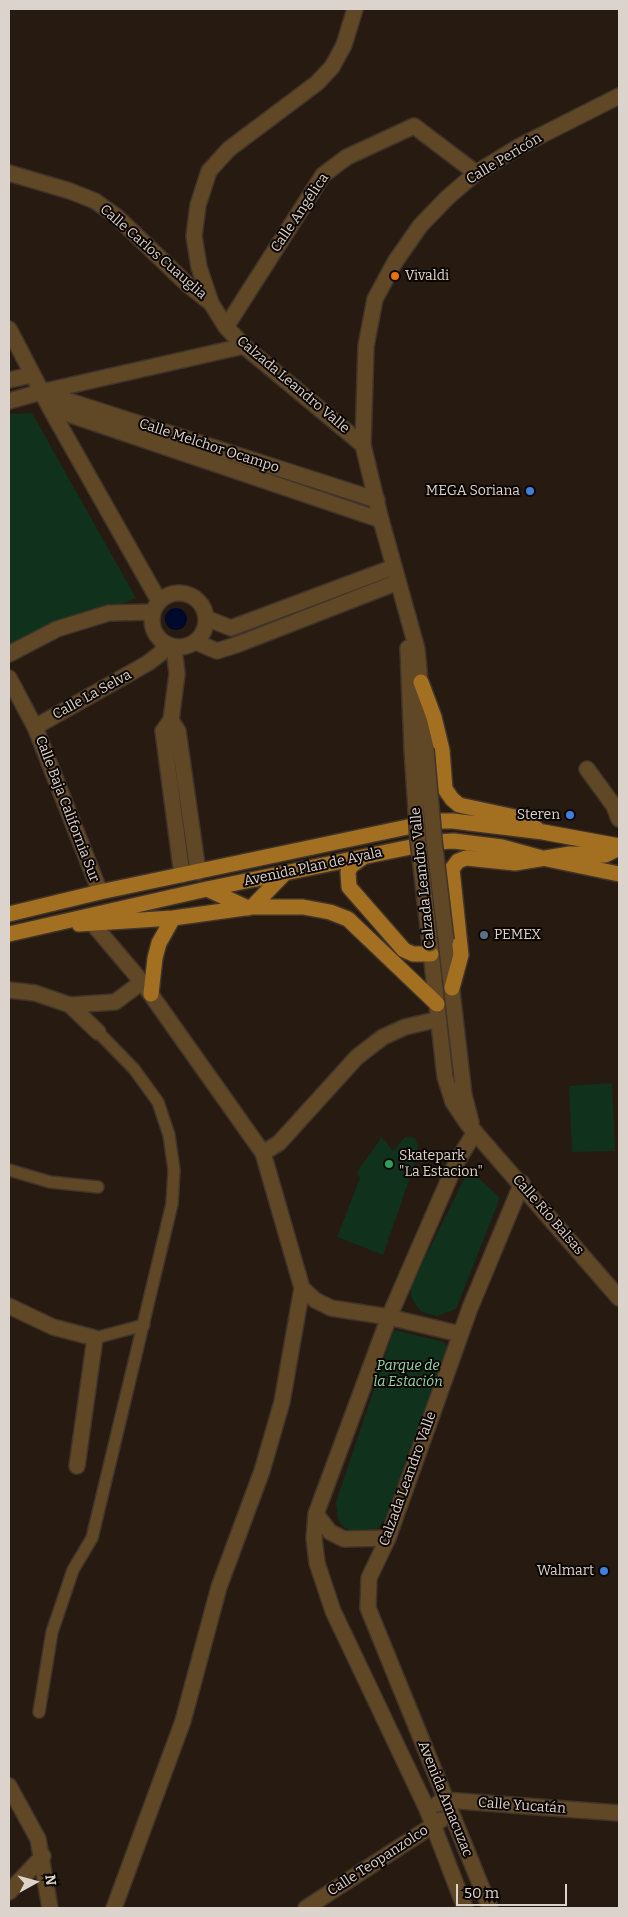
<!DOCTYPE html>
<html>
<head>
<meta charset="utf-8">
<style>
	body { margin:0 }
	#map { position:relative; width:628px; height:1917px; overflow:hidden; background:#271a10; font-family:Bitter,serif }
	canvas { display:block }
	.frame { position:absolute; inset:0; border:10px solid #ddd3cd; pointer-events:none }
	.north { position:absolute; left:10px; top:1857px; width:50px; height:50px; -webkit-text-stroke:4px #0c0603; paint-order:stroke; rotate:83deg; font-size:14px; font-weight:700; line-height:20px; text-align:center; color:#ddd3cd }
	.north::after { content:''; display:block; margin:auto; width:18px; height:22px; background:#ddd3cd; clip-path:polygon(50% 0,100% 100%,50% 72%,0 100%) }
	.scale { position:absolute; left:456px; top:1884px; width:111px; height:22px; box-sizing:border-box; border:2px solid #ddd3cd; border-top:0; padding-left:6px; font-size:15px; line-height:18px; white-space:nowrap; color:#ddd3cd; -webkit-text-stroke:4px #0c0603; paint-order:stroke }
</style>
</head>
<body>
<div id="map">
<canvas width="628" height="1917"></canvas>
<div class="frame"></div>
<div class="north">N</div>
<div class="scale">50 m</div>
</div>
<script>
const c = document.querySelector('canvas').getContext('2d');
c.lineJoin = 'round';
function fillPath(path, color) {
  c.fillStyle = color;
  c.fill(path, 'evenodd');
}
function poly(rows) {
  const path = new Path2D();
  for (const r of rows) {
    if (r.length === 3) {
      path.moveTo(r[0] + r[2], r[1]);
      path.arc(r[0], r[1], r[2], 0, 2 * Math.PI);
      continue;
    }
    path.moveTo(r[0], r[1]);
    for (let i = 2; i < r.length; i += 2) path.lineTo(r[i], r[i + 1]);
  }
  return path;
}
function strokePath(path, color, width, dash) {
  c.strokeStyle = color;
  c.lineWidth = width;
  c.lineCap = dash ? 'butt' : 'round';
  c.setLineDash(dash || []);
  c.stroke(path);
}
function label(font, color, halo, rows, align = 'center') {
  c.font = font + ' Bitter,serif';
  c.lineWidth = 4;
  c.setLineDash([]);
  c.textBaseline = 'middle';
  c.strokeStyle = halo;
  c.fillStyle = color;
  for (const [text, x, y, turn = 0] of rows) {
    c.save();
    c.translate(x, y);
    c.rotate((+turn || 0) * Math.PI / 180);
    c.textAlign = isNaN(turn) ? turn : align;
    if (halo) c.strokeText(text, 0, 0);
    c.fillText(text, 0, 0);
    c.restore();
  }
}
const green = poly([
	[32,413,136,598,9,650,9,414],
	[612,1083,615,1151,572,1152,569,1086],
	[382,1137,393,1151,405,1137,415,1138,418,1146,417,1157,383,1255,337,1237,360,1178,357,1172],
	[469,1169,500,1198,456,1309,437,1316,428,1314,421,1311,416,1305,411,1297,411,1286],
	[394,1330,444,1342,447,1346,386,1518,376,1530,369,1533,354,1532,345,1528,338,1520,336,1502]
]);
const water = poly([
	[176,619,11]
]);
const pedestrian = poly([
	[9,1170,50,1182,98,1187],
	[95,1338,144,1325],
	[39,1712,52,1632,73,1570,92,1538,172,1204,174,1170,169,1135,158,1102,134,1069,98,1032]
]);
const minor = poly([
	[9,173,70,191,95,201,116,216,188,285,211,303],
	[226,327,323,175,347,157,414,126,476,173],
	[9,329,50,408,159,601],
	[9,380,32,375],
	[41,392,377,500],
	[9,401,41,392,244,346],
	[50,408,381,520],
	[179,620,27],
	[206,618,231,628,394,567],
	[196,642,217,651,236,645,398,582],
	[174,647,177,674,171,720,163,731,182,875],
	[9,654,57,629,109,613,153,612],
	[9,678,35,727,100,892],
	[171,720,178,731,198,872],
	[35,727,148,663,161,653,165,643],
	[587,769,614,806,619,819],
	[92,923,142,982,263,1153,302,1288,282,1402,262,1471,219,1587,183,1721,114,1908],
	[9,990,35,993,70,1005,98,1032],
	[70,1005,115,1002,142,982],
	[263,1153,279,1143,357,1057,383,1037,405,1027,431,1021,439,1022],
	[302,1288,315,1300,331,1308,389,1317,460,1334],
	[9,1306,53,1327,95,1338,77,1466],
	[316,1514,330,1532,344,1539,388,1538],
	[9,1786,38,1839,50,1908],
	[437,1804,445,1800,619,1813],
	[9,1892,43,1856],
	[306,1908,441,1820],
	[465,1908,427,1809,333,1611,317,1563,314,1538,316,1514,389,1317,456,1163,475,1132],
	[490,1908,368,1608,369,1578,388,1538,470,1308,522,1183]
]);
const tertiary = poly([
	[355,9,344,45,332,67,317,83,229,149,209,171,198,205,194,236,199,267,211,303,226,327,244,346,363,445],
	[408,648,412,749],
	[426,749,417,649,381,520,363,445,366,346,375,299,395,262,420,226,448,197,476,173,520,146,619,96],
	[446,940,464,1095,471,1122],
	[430,944,445,1077,453,1102,467,1123,619,1298]
]);
const primary = poly([
	[421,682,434,717,442,750,445,789,452,799,459,805,515,817,537,829],
	[362,858,351,866,348,872,349,887,404,950,413,954,431,954],
	[207,889,248,908],
	[252,907,285,873],
	[9,914,100,892,436,821,453,821,543,832,619,846],
	[79,924,173,918,252,907,303,907,330,912,348,919,437,1004],
	[9,934,207,889,435,842,454,841,502,847,542,858,619,874],
	[452,988,461,955,452,869,458,861,466,858,515,863,570,854,605,855,619,848],
	[151,994,155,958,159,943,173,918]
]);
const tertiaryBridge = poly([
	[412,749,418,840,430,944],
	[426,749,434,840,446,940]
]);
const markers = [
	[395,276,5,"#e8710a"],
	[530,491,5,"#3f7fe0"],
	[570,815,5,"#3f7fe0"],
	[484,935,5,"#5c6f8a"],
	[389,1164,5,"#2e9e5b"],
	[604,1571,5,"#3f7fe0"]
];
const streetNames = [
	["Calle Pericón",504,159,-31],
	["Calle Angélica",300,213,-56],
	["Calle Carlos Cuauglia",153,252,41],
	["Calzada Leandro Valle",293,385,40],
	["Calle Melchor Ocampo",209,446,18],
	["Calle La Selva",92,695,-29],
	["Calle Baja California Sur",67,809,69],
	["Avenida Plan de Ayala",313,867,-12],
	["Calzada Leandro Valle",423,878,-96],
	["Calle Río Balsas",548,1215,49],
	["Calzada Leandro Valle",408,1479,-70],
	["Avenida Amacuzac",445,1799,68],
	["Calle Yucatán",522,1806,4],
	["Calle Teopanzolco",378,1861,-33]
];
const poiNames = [
	["Vivaldi",405,276],
	["MEGA Soriana",520,491,"right"],
	["Steren",560,815,"right"],
	["PEMEX",494,935],
	["Skatepark",399,1156],
	["\"La Estacion\"",399,1172],
	["Walmart",594,1571,"right"]
];
const parkNames = [
	["Parque de",408,1366],
	["la Estación",408,1382]
];
fillPath(green, '#10311c');
fillPath(water, '#01092b');
strokePath(pedestrian, '#40342a', 14);
strokePath(minor, '#40342a', 18);
strokePath(tertiary, '#40342a', 18);
strokePath(primary, '#40342a', 18);
strokePath(pedestrian, '#604726', 11);
strokePath(minor, '#604726', 15);
strokePath(tertiary, '#604726', 15);
strokePath(primary, '#a37021', 15);
strokePath(tertiaryBridge, '#40342a', 18, []);
strokePath(tertiaryBridge, '#604726', 15);
for (const [x, y, r, color] of markers) {
  const dot = new Path2D();
  dot.arc(x, y, r, 0, 2 * Math.PI);
  c.fillStyle = color;
  c.fill(dot);
  strokePath(dot, '#0c0603', 2);
}
label('14px', '#ddd3cd', '#0c0603', streetNames);
label('14px', '#ddd3cd', '#0c0603', poiNames, 'left');
label('italic 14px', '#92d9a7', '#0c0603', parkNames);
</script>
</body>
</html>
